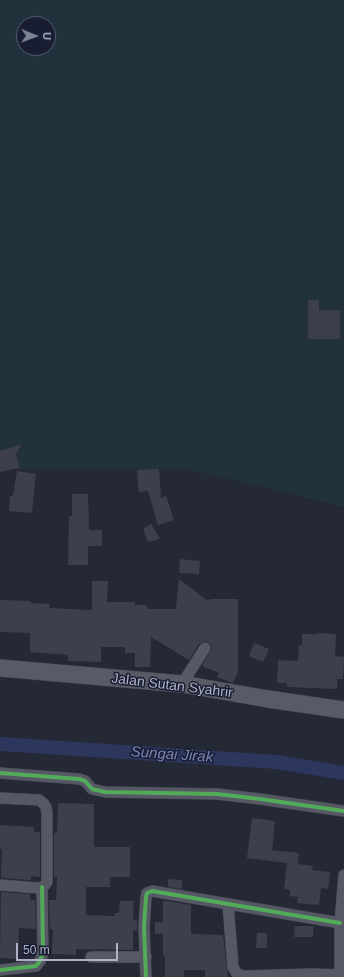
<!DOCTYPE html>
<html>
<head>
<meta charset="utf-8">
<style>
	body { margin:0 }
	#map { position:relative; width:344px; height:977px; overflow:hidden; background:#252936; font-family:Arial,sans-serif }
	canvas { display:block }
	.north { position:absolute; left:16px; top:16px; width:40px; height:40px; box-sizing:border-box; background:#191d31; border:1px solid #55596d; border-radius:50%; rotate:91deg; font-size:11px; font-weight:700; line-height:16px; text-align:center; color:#aeb2c8 }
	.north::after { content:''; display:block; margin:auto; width:14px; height:18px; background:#7e8295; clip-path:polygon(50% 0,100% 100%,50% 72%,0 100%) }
	.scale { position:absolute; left:16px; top:943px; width:102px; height:18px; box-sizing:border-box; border:2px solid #aeb2c8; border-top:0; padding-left:5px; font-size:12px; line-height:14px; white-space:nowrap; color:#aeb2c8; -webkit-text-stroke:3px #191d31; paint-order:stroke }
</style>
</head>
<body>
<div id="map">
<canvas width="344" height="977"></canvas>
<div class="north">U</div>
<div class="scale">50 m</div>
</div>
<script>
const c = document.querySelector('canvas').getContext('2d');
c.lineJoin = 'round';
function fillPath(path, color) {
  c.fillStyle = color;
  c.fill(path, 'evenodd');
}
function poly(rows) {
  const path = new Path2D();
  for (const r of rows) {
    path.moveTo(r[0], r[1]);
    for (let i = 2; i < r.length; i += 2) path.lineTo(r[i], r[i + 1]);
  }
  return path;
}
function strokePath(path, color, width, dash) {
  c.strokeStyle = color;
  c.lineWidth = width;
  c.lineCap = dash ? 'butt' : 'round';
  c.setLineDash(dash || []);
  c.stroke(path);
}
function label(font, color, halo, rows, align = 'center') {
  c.font = font + ' Arial,sans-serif';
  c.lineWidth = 3;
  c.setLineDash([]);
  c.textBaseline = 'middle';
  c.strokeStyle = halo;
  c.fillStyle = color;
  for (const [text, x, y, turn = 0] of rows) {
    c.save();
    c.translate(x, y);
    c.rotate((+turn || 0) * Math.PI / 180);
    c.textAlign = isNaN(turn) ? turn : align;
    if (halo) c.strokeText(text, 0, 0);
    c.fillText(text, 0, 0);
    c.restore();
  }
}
const green = poly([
	[0,0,344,0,344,507,187,469,0,469],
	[24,24,48,24,48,48,24,48]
]);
const canal = poly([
	[0,744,277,762,344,773]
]);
const building = poly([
	[308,300,319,300,319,310,340,310,340,339,308,339],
	[22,444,16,454,19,468,0,472,0,451],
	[159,469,161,498,166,496,174,520,158,525,148,491,139,492,137,470],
	[17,471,36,474,32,513,9,511,10,496,13,496],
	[72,494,88,494,89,530,102,530,102,546,88,546,88,565,68,565,69,516,72,516],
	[151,524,160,539,148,542,143,529],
	[180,559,200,561,199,574,179,573],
	[179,579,208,601,210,599,238,599,238,672,233,683,217,677,219,673,202,666,212,649,211,644,206,641,199,644,189,660,151,637,150,667,135,667,135,653,125,653,125,647,101,647,101,662,68,661,68,655,30,652,30,633,0,632,0,600,31,601,30,603,50,604,49,608,92,610,92,581,108,581,107,602,135,602,135,605,147,605,147,609,176,609],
	[318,633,336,634,335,656,344,657,343,679,337,679,337,689,287,687,287,683,277,683,278,660,298,661,299,645,302,645,302,634,318,634],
	[254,643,269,649,263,662,249,656],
	[58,803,94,804,94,847,130,847,130,877,110,877,110,887,86,887,86,915,115,916,115,913,119,913,120,901,134,901,133,920,137,920,137,930,133,930,133,950,76,949,76,955,52,954,53,930,50,929,49,900,56,900,57,877,54,877,54,833,57,833],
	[252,818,275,821,272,850,299,853,298,864,313,866,312,870,330,872,328,889,321,888,319,905,297,903,298,897,290,896,290,890,284,889,287,863,247,858],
	[0,825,34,827,34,832,40,832,40,877,31,876,31,880,1,878,2,849,0,849],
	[168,879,182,880,182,889,168,887],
	[1,892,30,894,30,900,35,900,36,929,19,928,18,959,0,958],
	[163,901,167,901,191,905,191,934,223,935,228,977,205,977,205,970,184,970,184,977,165,977,165,956,163,956,163,934,155,934,155,922,163,922],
	[295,926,313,926,313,937,294,937],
	[257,933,267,933,267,948,256,948]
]);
const minor = poly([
	[182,684,205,648],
	[0,773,79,779,85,781,92,789,105,792,217,794,260,799,344,811],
	[0,798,39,800,43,803,46,807,47,814,47,882,45,885,42,887,38,888,0,885],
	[228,904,233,967,237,974,245,976,312,974,340,975,340,923,344,875],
	[91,957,146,957],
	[0,970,36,966,40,961,43,953,42,887],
	[146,977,144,927,146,897,147,893,152,891,340,923]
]);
const primary = poly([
	[0,668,182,684,268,699,344,710]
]);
const cycleway = poly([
	[0,773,79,779,85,781,92,789,105,792,217,794,260,799,344,811],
	[0,970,36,966,40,961,43,953,42,887],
	[146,977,144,927,146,897,147,893,152,891,340,923]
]);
const streetNames = [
	["Jalan Sutan Syahrir",172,686,7]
];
const waterNames = [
	["Sungai Jirak",172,755,4]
];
fillPath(green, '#22323c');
strokePath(canal, '#2d365c', 14);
fillPath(building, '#3d404c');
strokePath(minor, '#40434d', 12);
strokePath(primary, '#434652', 18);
strokePath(minor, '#565864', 11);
strokePath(primary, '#585a66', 17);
strokePath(cycleway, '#51ab58', 4);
label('14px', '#aeb2c8', '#191d31', streetNames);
label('italic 15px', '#7b85b8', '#191d31', waterNames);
</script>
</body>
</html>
